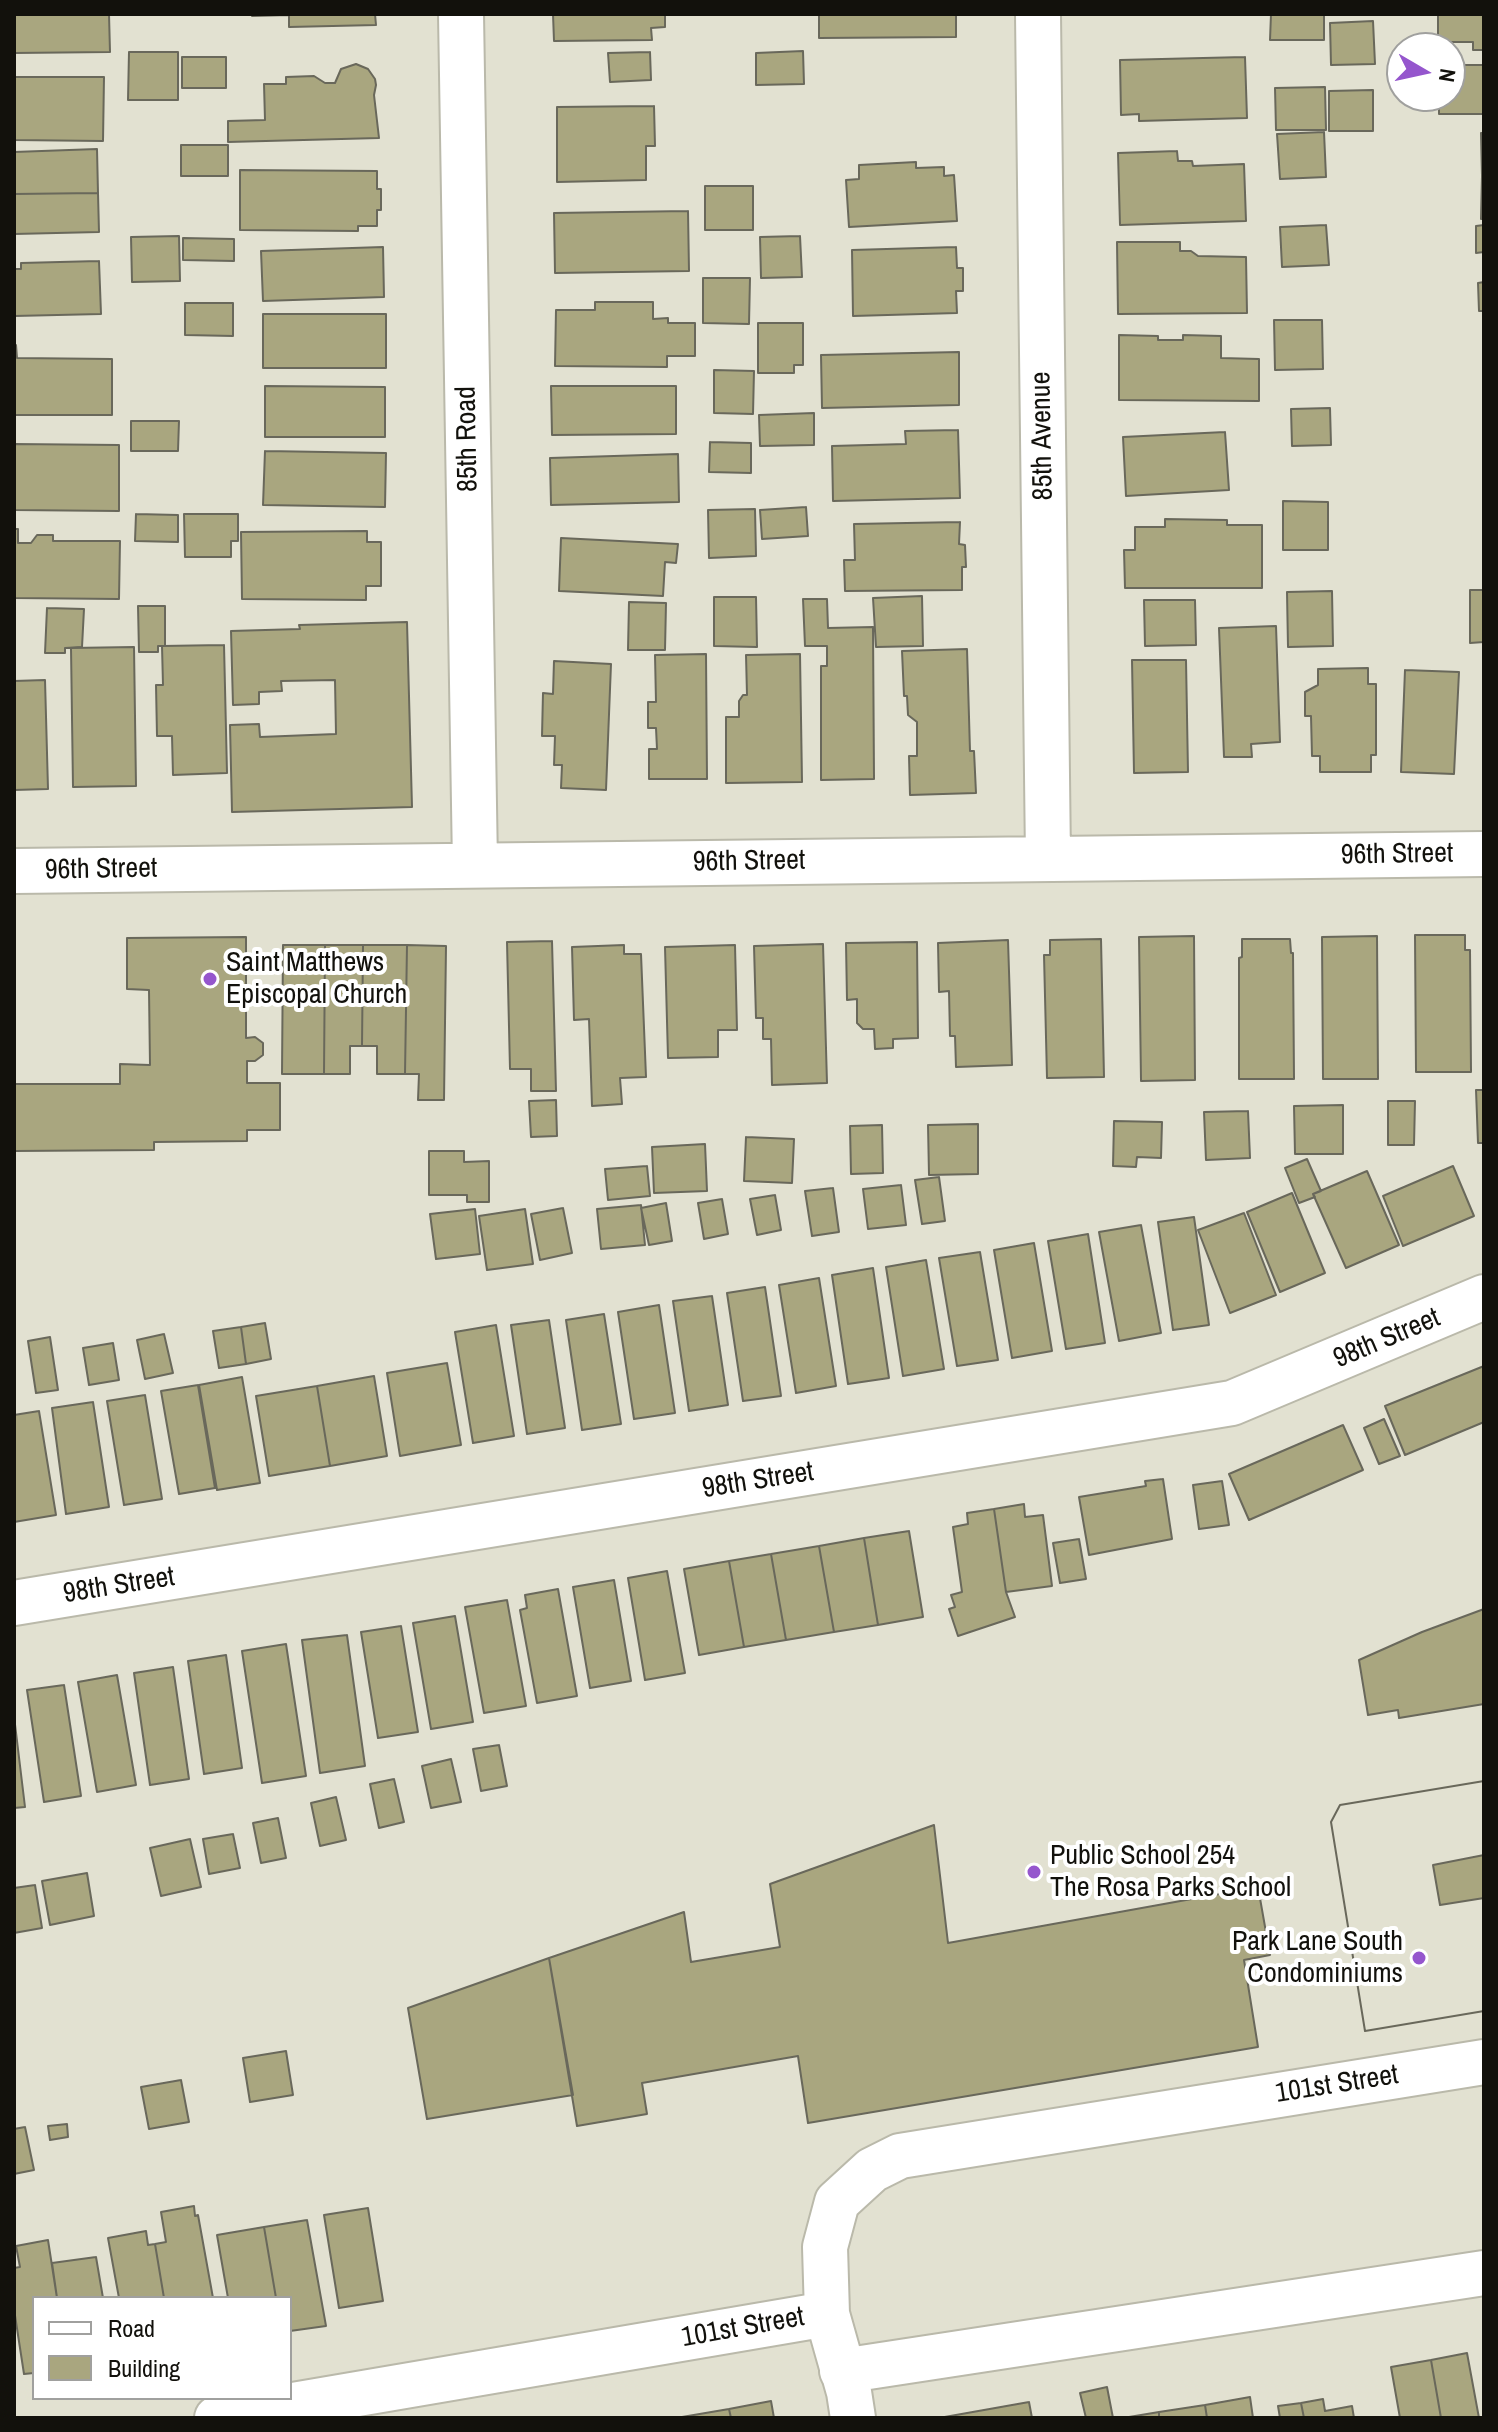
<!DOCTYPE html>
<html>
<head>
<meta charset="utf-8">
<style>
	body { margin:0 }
	#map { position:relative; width:1498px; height:2432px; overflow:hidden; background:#e2e1d1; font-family:"Archivo Narrow",sans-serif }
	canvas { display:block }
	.frame { position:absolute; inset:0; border:16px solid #12110c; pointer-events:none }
	.legend { position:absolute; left:32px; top:2296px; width:260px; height:104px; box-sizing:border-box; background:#fff; border:2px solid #a0a09e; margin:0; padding:10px 14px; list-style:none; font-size:24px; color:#12110c }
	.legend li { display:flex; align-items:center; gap:16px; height:40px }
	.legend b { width:40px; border:2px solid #a0a09e }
	.north { position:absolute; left:1386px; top:32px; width:80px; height:80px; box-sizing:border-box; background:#fff; border:2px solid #a0a09e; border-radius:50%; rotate:99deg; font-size:22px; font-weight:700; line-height:32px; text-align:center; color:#12110c }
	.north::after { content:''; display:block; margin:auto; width:28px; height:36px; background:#9556cd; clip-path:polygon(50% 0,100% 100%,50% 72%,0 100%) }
</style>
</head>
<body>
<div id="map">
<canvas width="1498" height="2432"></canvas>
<div class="frame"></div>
<ul class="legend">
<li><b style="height:10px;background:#fff"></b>Road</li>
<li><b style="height:22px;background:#a9a67f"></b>Building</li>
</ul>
<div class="north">N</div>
</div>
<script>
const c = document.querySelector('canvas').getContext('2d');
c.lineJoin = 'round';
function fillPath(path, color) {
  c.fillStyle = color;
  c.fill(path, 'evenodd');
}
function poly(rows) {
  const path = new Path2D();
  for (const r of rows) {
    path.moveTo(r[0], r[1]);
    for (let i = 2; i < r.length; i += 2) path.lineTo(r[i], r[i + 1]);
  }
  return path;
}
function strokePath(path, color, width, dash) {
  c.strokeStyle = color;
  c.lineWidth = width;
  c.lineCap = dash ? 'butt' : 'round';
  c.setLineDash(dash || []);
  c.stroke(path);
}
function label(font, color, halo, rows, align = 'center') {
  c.font = font + ' "Archivo Narrow",sans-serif';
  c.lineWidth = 8;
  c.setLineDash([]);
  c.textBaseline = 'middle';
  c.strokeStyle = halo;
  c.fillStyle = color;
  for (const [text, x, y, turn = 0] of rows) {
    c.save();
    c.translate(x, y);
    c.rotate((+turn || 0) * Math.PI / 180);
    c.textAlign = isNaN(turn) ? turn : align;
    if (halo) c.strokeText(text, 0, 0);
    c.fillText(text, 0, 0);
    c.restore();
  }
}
const building = poly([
	[14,14,109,14,110,52,14,53,14,14],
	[252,14,375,14,376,25,289,27,289,15,252,16,252,14],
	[553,14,665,14,665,27,651,28,652,40,554,41,553,14],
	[956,14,956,37,819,38,819,15,956,14],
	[1271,14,1324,14,1324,40,1270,40,1271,14],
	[1438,14,1484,14,1484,50,1473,50,1473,42,1438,42,1438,14],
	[1373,21,1375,64,1331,65,1330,23,1373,21],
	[803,51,804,84,756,85,756,53,803,51],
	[129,52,178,52,178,100,128,100,129,52],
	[650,52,651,80,610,82,608,53,650,52],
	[182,57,226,57,226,88,182,88,182,57],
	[1245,57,1247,118,1139,121,1139,114,1121,115,1120,60,1245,57],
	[356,64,368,69,375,79,376,85,374,95,379,138,228,142,228,121,265,120,264,84,286,84,286,77,314,76,325,83,335,83,341,69,356,64],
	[1450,65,1484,65,1484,114,1439,114,1439,104,1417,103,1417,96,1450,96,1450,65],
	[14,77,104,77,103,141,14,140,14,77],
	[1325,87,1326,130,1276,130,1275,88,1325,87],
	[1373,90,1373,131,1329,131,1329,91,1373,90],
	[654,106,655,146,646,146,646,180,557,182,557,107,654,106],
	[1324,132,1326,177,1280,179,1277,134,1324,132],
	[1481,133,1484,133,1484,175,1482,176,1481,133],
	[181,145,228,145,228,176,181,176,181,145],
	[97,149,98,193,14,194,14,152,97,149],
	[1177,151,1178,161,1192,161,1193,166,1244,164,1246,221,1120,225,1118,153,1177,151],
	[916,162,916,168,944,167,944,176,954,175,957,221,849,227,846,180,859,179,859,165,916,162],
	[240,170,377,171,377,189,381,189,381,210,377,210,377,226,358,226,358,231,240,230,240,170],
	[1484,175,1484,219,1481,219,1482,176,1484,175],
	[705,186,753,186,753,230,705,230,705,186],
	[98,193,99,232,14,234,14,194,98,193],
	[688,211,689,271,555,273,554,213,688,211],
	[1326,225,1329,265,1282,267,1280,227,1326,225],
	[1484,225,1484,252,1476,253,1476,226,1484,225],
	[179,236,180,281,132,282,131,237,179,236],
	[800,236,802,277,761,278,760,237,800,236],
	[183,238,234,239,234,261,183,260,183,238],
	[1117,242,1180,242,1180,251,1191,251,1198,256,1246,257,1247,313,1118,314,1117,242],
	[383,247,384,297,263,301,261,251,383,247],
	[956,247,957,268,963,268,963,291,956,291,957,313,853,316,852,250,956,247],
	[99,261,101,314,14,316,14,269,21,269,21,263,99,261],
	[703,278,750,278,749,324,703,323,703,278],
	[1484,282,1484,311,1479,311,1478,283,1484,282],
	[595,302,653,302,653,319,668,318,668,323,695,323,695,356,667,356,667,367,555,366,556,310,595,310,595,302],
	[185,303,233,303,233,336,185,335,185,303],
	[263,314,386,314,386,368,263,368,263,314],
	[1274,320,1322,320,1323,369,1275,370,1274,320],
	[758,323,803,323,803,365,794,365,794,373,758,373,758,323],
	[1119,335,1158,336,1158,340,1183,340,1183,335,1221,336,1221,358,1259,359,1259,401,1119,400,1119,335],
	[14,345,16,345,17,358,112,359,112,415,14,415,14,345],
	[959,352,959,405,822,408,821,355,959,352],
	[714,370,754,371,753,414,714,413,714,370],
	[265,386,385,387,385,437,265,437,265,386],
	[551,386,676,386,676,434,552,435,551,386],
	[1330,408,1331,445,1292,446,1291,409,1330,408],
	[814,413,814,445,760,446,759,415,814,413],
	[131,421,179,421,178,451,131,451,131,421],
	[958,430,960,498,833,501,832,446,906,444,905,431,958,430],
	[1225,432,1229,490,1126,496,1123,437,1225,432],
	[710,442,751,443,751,473,709,472,710,442],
	[14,444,119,445,119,511,14,510,14,444],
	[265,451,386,453,385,507,263,505,265,451],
	[678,454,679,502,551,505,550,458,678,454],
	[1283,501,1328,502,1328,550,1283,550,1283,501],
	[806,507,808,536,762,539,760,510,806,507],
	[755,509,756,556,709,558,708,510,755,509],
	[136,514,178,515,178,542,135,541,136,514],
	[184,514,238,514,238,541,231,541,231,557,185,557,184,514],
	[1165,519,1227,520,1227,525,1262,525,1262,588,1125,588,1124,550,1135,550,1135,527,1165,527,1165,519],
	[960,522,959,544,965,545,966,567,962,567,962,590,845,591,844,560,855,560,854,524,960,522],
	[14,529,18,529,18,543,31,543,37,535,53,535,53,541,120,541,119,599,14,598,14,529],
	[367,531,367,542,381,542,381,586,366,586,366,600,242,599,241,532,367,531],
	[561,538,678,544,676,563,665,562,663,596,559,591,561,538],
	[1470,590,1484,590,1484,642,1470,643,1470,590],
	[1332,591,1333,646,1288,647,1287,592,1332,591],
	[922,596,923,646,876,647,873,598,922,596],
	[714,597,756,597,757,647,714,646,714,597],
	[803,599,827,599,828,628,873,627,874,779,821,780,821,666,827,666,827,646,805,646,803,599],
	[1144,600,1195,600,1196,645,1145,646,1144,600],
	[629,602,666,603,665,650,628,650,629,602],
	[138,606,165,606,165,646,158,646,158,652,139,652,138,606],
	[47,608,84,609,82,647,65,648,65,653,45,653,47,608],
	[407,622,412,807,232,812,230,725,259,724,260,737,336,734,335,680,281,681,282,691,259,692,259,704,233,705,231,631,300,629,299,625,407,622],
	[1276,626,1280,742,1251,744,1252,757,1224,757,1219,628,1276,626],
	[224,645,227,773,173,775,172,736,157,736,156,685,163,685,162,646,224,645],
	[134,647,136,786,73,787,71,648,134,647],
	[967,649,970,751,974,751,976,793,910,795,909,756,917,756,917,722,908,715,907,696,904,696,902,651,967,649],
	[706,654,707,779,649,779,649,749,657,749,656,728,648,728,648,702,656,702,655,655,706,654],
	[800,654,802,782,726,783,726,717,739,717,739,701,743,695,747,695,746,655,800,654],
	[1132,660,1186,660,1188,772,1134,773,1132,660],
	[554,661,611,664,606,790,561,788,562,765,554,765,555,736,542,736,543,693,553,694,554,661],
	[1368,668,1368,684,1376,684,1376,755,1371,755,1371,772,1320,772,1320,756,1312,756,1311,716,1305,716,1305,692,1318,685,1318,669,1368,668],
	[1405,670,1459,672,1454,774,1401,772,1405,670],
	[45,680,48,789,14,790,14,681,45,680],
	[1415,935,1465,935,1465,950,1470,950,1471,1072,1416,1072,1415,935],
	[1194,936,1195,1080,1141,1081,1139,937,1194,936],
	[1377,936,1378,1079,1323,1079,1322,937,1377,936],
	[246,937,246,1038,255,1037,263,1043,263,1055,255,1061,247,1061,247,1083,280,1083,280,1130,247,1130,247,1141,154,1142,154,1150,14,1151,14,1084,120,1084,120,1064,150,1065,149,990,127,989,127,938,246,937],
	[1101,939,1104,1077,1047,1078,1044,955,1050,955,1050,940,1101,939],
	[1242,939,1290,939,1291,953,1293,953,1294,1079,1239,1079,1239,958,1242,957,1242,939],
	[1008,940,1012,1065,956,1067,955,1036,950,1036,949,991,939,992,938,943,1008,940],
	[552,941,556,1091,531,1091,531,1069,510,1069,507,942,552,941],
	[917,942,918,1038,893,1039,893,1048,875,1049,874,1029,863,1029,857,1023,857,999,847,1000,846,943,917,942],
	[823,944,827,1083,772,1085,771,1039,763,1039,763,1018,756,1018,754,946,823,944],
	[283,945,325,945,324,1074,282,1074,283,945],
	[325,945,363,945,362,1046,350,1046,350,1074,324,1074,325,945],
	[363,945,407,945,405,1074,377,1074,377,1046,362,1046,363,945],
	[407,945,446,946,444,1100,418,1100,419,1074,405,1074,407,945],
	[624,945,624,954,641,954,646,1077,620,1078,622,1104,592,1106,589,1019,574,1020,572,947,624,945],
	[735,945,737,1030,718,1030,718,1057,668,1058,665,947,735,945],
	[1476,1090,1484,1090,1484,1143,1478,1143,1476,1090],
	[556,1100,557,1136,531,1137,529,1101,556,1100],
	[1388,1101,1415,1101,1414,1145,1388,1145,1388,1101],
	[1343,1105,1343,1154,1295,1154,1294,1106,1343,1105],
	[1248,1111,1250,1158,1206,1160,1204,1112,1248,1111],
	[1114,1121,1162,1122,1161,1158,1137,1157,1136,1167,1113,1166,1114,1121],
	[978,1124,978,1174,929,1175,928,1125,978,1124],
	[882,1125,883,1173,851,1174,850,1126,882,1125],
	[746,1137,794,1139,792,1183,744,1181,746,1137],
	[705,1144,707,1191,654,1193,652,1147,705,1144],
	[429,1151,464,1151,464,1162,489,1161,489,1202,467,1202,467,1195,429,1195,429,1151],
	[1307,1159,1321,1191,1313,1194,1315,1197,1299,1203,1285,1168,1307,1159],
	[647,1166,650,1196,608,1200,605,1169,647,1166],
	[1453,1166,1474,1216,1403,1246,1383,1196,1453,1166],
	[1367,1171,1399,1245,1346,1268,1313,1194,1367,1171],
	[939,1177,945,1221,922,1224,915,1180,939,1177],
	[901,1185,906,1225,868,1229,863,1189,901,1185],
	[833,1188,839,1232,812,1236,805,1191,833,1188],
	[1292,1193,1325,1273,1280,1292,1247,1212,1292,1193],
	[775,1195,781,1230,757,1235,750,1199,775,1195],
	[722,1199,728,1234,704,1239,698,1203,722,1199],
	[666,1203,672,1241,649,1245,641,1208,666,1203],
	[641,1205,645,1245,601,1249,597,1209,641,1205],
	[563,1208,572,1253,540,1260,531,1214,563,1208],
	[475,1209,480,1254,436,1259,430,1214,475,1209],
	[525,1209,533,1264,487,1270,479,1216,525,1209],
	[1244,1213,1276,1295,1230,1313,1198,1230,1244,1213],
	[1194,1217,1209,1325,1173,1330,1158,1222,1194,1217],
	[1141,1225,1161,1333,1119,1341,1099,1232,1141,1225],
	[1088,1234,1105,1343,1066,1349,1048,1241,1088,1234],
	[1034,1243,1052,1351,1012,1358,994,1250,1034,1243],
	[980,1252,998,1360,957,1366,939,1258,980,1252],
	[926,1260,944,1369,903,1376,886,1267,926,1260],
	[873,1268,889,1378,848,1384,832,1275,873,1268],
	[819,1278,836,1386,796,1393,779,1285,819,1278],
	[765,1287,781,1396,743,1401,727,1293,765,1287],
	[712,1296,728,1405,689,1411,673,1301,712,1296],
	[659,1305,675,1413,634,1419,618,1312,659,1305],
	[604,1314,621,1424,582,1430,566,1320,604,1314],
	[549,1320,565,1428,527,1434,511,1325,549,1320],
	[265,1323,271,1359,246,1364,241,1327,265,1323],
	[496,1325,514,1436,473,1443,455,1332,496,1325],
	[241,1327,246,1364,219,1368,213,1331,241,1327],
	[164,1334,173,1373,145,1379,137,1340,164,1334],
	[50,1337,58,1390,36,1393,28,1341,50,1337],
	[113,1343,119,1380,89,1385,83,1348,113,1343],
	[447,1363,461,1445,400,1456,387,1373,447,1363],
	[1484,1366,1484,1422,1405,1455,1385,1406,1484,1366],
	[374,1376,387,1456,330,1466,317,1386,374,1376],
	[242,1377,260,1483,217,1490,199,1385,242,1377],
	[198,1385,215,1488,179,1494,161,1391,198,1385],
	[317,1386,330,1466,269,1476,256,1396,317,1386],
	[145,1395,162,1499,124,1505,107,1401,145,1395],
	[93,1402,109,1507,66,1514,52,1408,93,1402],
	[39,1411,56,1515,14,1522,14,1415,39,1411],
	[1384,1419,1400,1456,1379,1464,1364,1428,1384,1419],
	[1343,1425,1363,1470,1249,1520,1229,1474,1343,1425],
	[1163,1479,1172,1539,1089,1555,1079,1497,1146,1486,1145,1481,1163,1479],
	[1222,1481,1229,1525,1199,1529,1193,1485,1222,1481],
	[1024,1504,1025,1517,1043,1515,1052,1586,1006,1592,994,1509,1024,1504],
	[994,1509,1006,1592,1015,1617,958,1636,949,1609,955,1607,951,1595,962,1592,953,1527,968,1524,967,1513,994,1509],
	[909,1531,923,1617,878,1625,864,1538,909,1531],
	[864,1538,878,1625,834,1632,819,1546,864,1538],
	[1079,1539,1086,1579,1060,1583,1053,1543,1079,1539],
	[819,1546,834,1632,786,1640,771,1554,819,1546],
	[771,1554,786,1640,744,1647,729,1561,771,1554],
	[729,1561,744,1647,699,1655,684,1569,729,1561],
	[667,1571,685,1673,645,1680,628,1578,667,1571],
	[614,1580,631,1681,590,1688,573,1587,614,1580],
	[558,1589,577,1696,537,1703,520,1610,527,1608,525,1595,558,1589],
	[507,1600,526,1706,484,1713,465,1607,507,1600],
	[1484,1609,1484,1704,1399,1718,1398,1710,1368,1715,1359,1660,1422,1632,1484,1609],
	[455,1616,473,1722,431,1729,413,1623,455,1616],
	[401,1626,418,1732,378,1738,361,1632,401,1626],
	[347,1635,365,1766,320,1773,302,1640,347,1635],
	[286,1644,306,1776,262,1783,242,1651,286,1644],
	[226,1655,242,1768,204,1774,188,1661,226,1655],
	[173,1667,189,1779,150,1785,134,1673,173,1667],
	[117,1675,136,1785,97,1792,78,1682,117,1675],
	[64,1685,81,1796,44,1802,27,1690,64,1685],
	[14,1716,25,1807,14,1808,14,1716],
	[499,1745,507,1786,481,1791,473,1749,499,1745],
	[451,1759,461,1802,431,1808,422,1766,451,1759],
	[394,1779,404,1822,379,1828,370,1784,394,1779],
	[1484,1781,1484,1857,1484,1855,1433,1865,1440,1905,1484,1898,1484,2011,1365,2031,1331,1822,1340,1805,1484,1781],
	[1484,1781,1484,2011,1365,2031,1331,1822,1340,1805,1484,1781],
	[336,1797,346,1840,320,1846,311,1803,336,1797],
	[278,1818,286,1858,261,1863,253,1823,278,1818],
	[934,1825,948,1943,1258,1887,1270,1955,1244,1960,1258,2047,808,2123,798,2056,642,2083,647,2114,577,2126,549,1958,684,1912,691,1962,780,1947,770,1884,934,1825],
	[233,1834,240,1868,209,1874,203,1839,233,1834],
	[190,1839,201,1887,161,1896,150,1848,190,1839],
	[87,1873,94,1916,50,1925,42,1881,87,1873],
	[35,1885,42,1928,14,1933,14,1888,35,1885],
	[549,1958,573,2095,427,2119,408,2008,549,1958],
	[286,2051,293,2095,250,2102,243,2058,286,2051],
	[181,2080,189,2122,149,2129,141,2087,181,2080],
	[67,2124,68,2137,50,2140,48,2126,67,2124],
	[25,2127,34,2170,14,2174,14,2129,25,2127],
	[194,2206,195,2216,198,2215,213,2298,164,2298,155,2244,166,2242,161,2212,194,2206],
	[368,2208,383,2301,339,2308,324,2215,368,2208],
	[307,2220,326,2326,290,2331,290,2298,276,2298,264,2227,307,2220],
	[264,2227,276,2298,228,2298,217,2235,264,2227],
	[146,2231,148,2245,155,2244,164,2298,119,2298,108,2238,146,2231],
	[48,2240,57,2298,34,2298,34,2373,24,2374,14,2309,14,2268,20,2267,16,2246,48,2240],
	[96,2257,103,2298,57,2298,52,2263,96,2257],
	[1467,2353,1479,2418,1441,2418,1431,2360,1467,2353],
	[1431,2360,1441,2418,1400,2418,1391,2367,1431,2360],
	[1107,2387,1113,2418,1086,2418,1080,2393,1107,2387],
	[1250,2397,1253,2418,1207,2418,1205,2405,1250,2397],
	[1323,2399,1325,2411,1352,2406,1354,2418,1304,2418,1301,2403,1323,2399],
	[771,2401,774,2418,731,2418,729,2409,771,2401],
	[1029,2402,1032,2418,939,2418,1029,2402],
	[1301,2403,1304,2418,1280,2418,1278,2406,1301,2403],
	[1205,2405,1207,2418,1159,2418,1159,2412,1205,2405],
	[729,2409,731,2418,682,2418,682,2417,729,2409],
	[1159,2412,1159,2418,1123,2418,1159,2412]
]);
const minor = poly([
	[461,14,475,865],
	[1038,14,1048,859],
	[14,871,1484,854],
	[14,1603,1232,1403,1484,1297],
	[842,2371,1484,2273],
	[217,2418,827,2314],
	[853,2418,849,2392,827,2314,825,2247,837,2202,872,2170,900,2156,1484,2062]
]);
const markers = [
	[210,979,8,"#9556cd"],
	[1034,1872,8,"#9556cd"],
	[1419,1958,8,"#9556cd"]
];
const streetNames = [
	["85th Avenue",1043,436,-91],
	["85th Road",468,439,-91],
	["96th Street",1397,855,-1],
	["96th Street",749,862,-1],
	["96th Street",101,870,-1],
	["98th Street",1387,1339,-23],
	["98th Street",758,1481,-9],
	["98th Street",119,1586,-9],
	["101st Street",1337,2085,-9],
	["101st Street",743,2328,-10]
];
const poiNames = [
	["Saint Matthews",226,963],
	["Episcopal Church",226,995],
	["Public School 254",1050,1856],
	["The Rosa Parks School",1050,1888],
	["Park Lane South",1403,1942,"right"],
	["Condominiums",1403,1974,"right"]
];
fillPath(building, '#a9a67f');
strokePath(building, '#69685b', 2);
strokePath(minor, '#bab9aa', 48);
strokePath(minor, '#fff', 44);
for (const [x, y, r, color] of markers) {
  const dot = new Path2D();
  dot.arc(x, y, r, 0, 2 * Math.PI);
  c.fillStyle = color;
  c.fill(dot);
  strokePath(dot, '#fff', 3);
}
label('28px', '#12110c', '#fff', streetNames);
label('28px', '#12110c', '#fff', poiNames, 'left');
</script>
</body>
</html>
